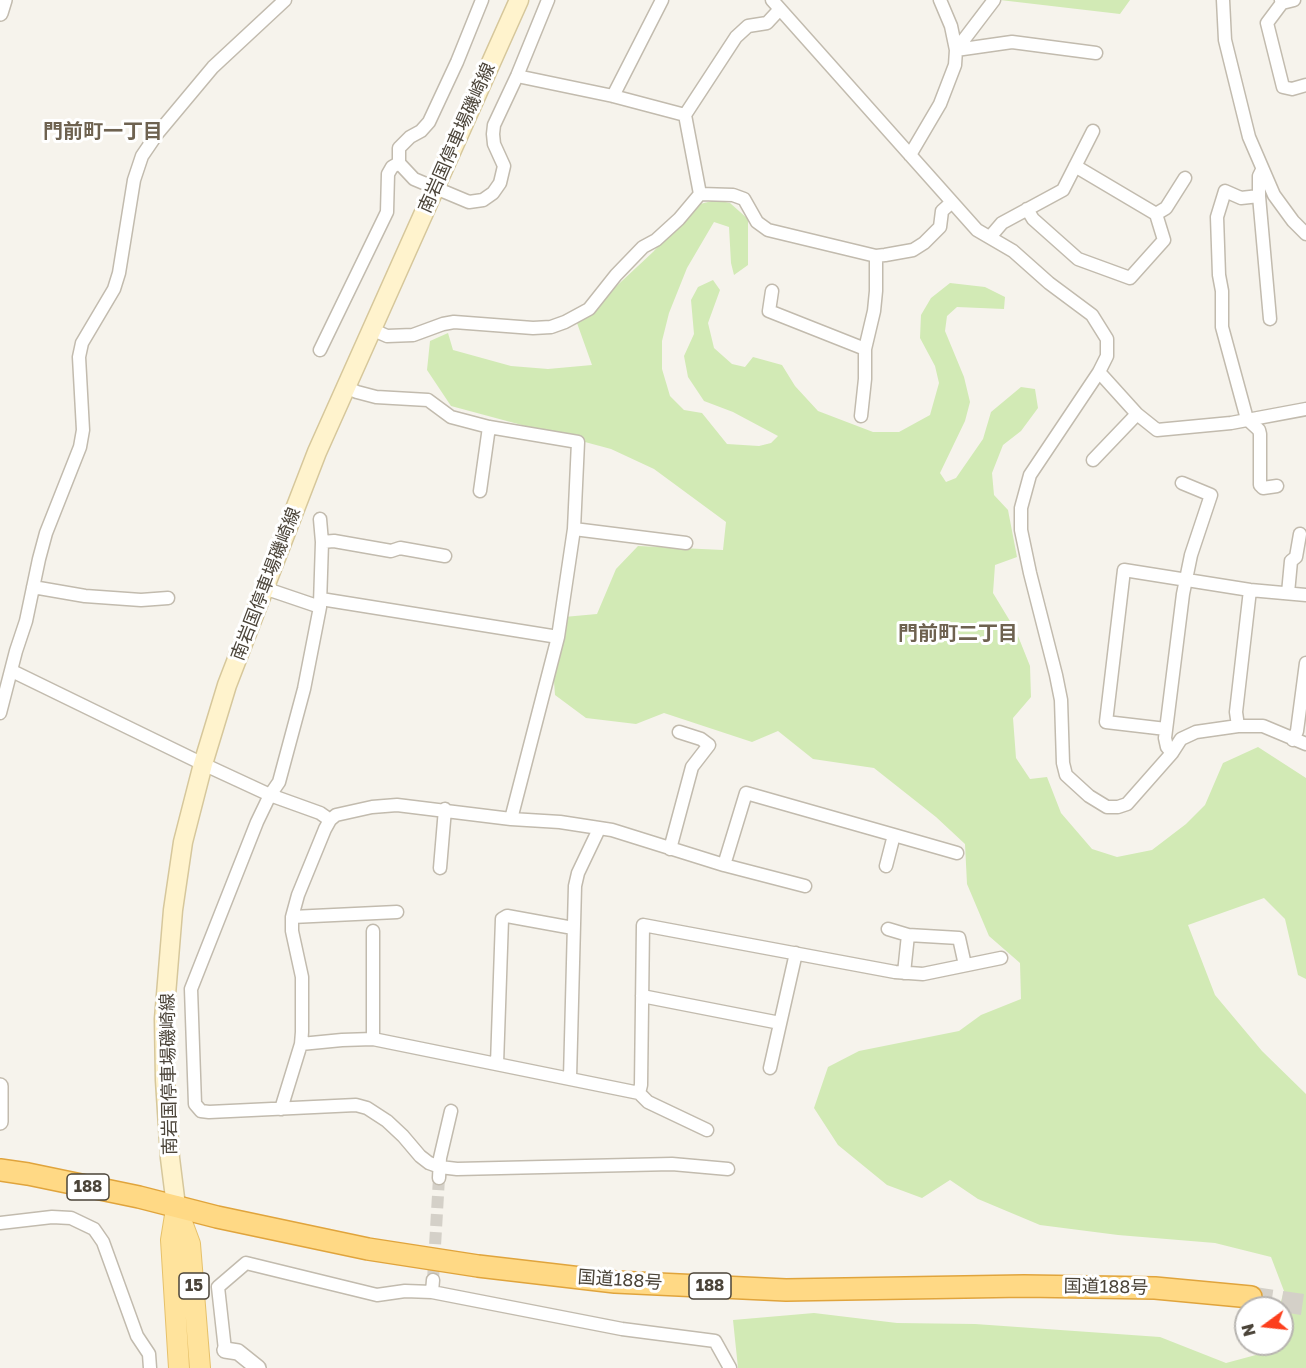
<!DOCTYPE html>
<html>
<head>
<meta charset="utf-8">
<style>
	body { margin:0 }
	#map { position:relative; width:1306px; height:1368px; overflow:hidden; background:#f6f3ec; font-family:"Golos Text",sans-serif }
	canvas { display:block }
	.north { position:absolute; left:1234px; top:1296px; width:60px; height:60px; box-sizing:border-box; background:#fff; border:2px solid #b7b4b0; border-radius:50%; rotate:255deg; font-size:16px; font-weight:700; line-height:24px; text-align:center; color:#4b4439 }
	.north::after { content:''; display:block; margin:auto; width:21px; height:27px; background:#fc3f1d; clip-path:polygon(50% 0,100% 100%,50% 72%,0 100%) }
</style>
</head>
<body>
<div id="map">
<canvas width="1306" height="1368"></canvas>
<div class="north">N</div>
</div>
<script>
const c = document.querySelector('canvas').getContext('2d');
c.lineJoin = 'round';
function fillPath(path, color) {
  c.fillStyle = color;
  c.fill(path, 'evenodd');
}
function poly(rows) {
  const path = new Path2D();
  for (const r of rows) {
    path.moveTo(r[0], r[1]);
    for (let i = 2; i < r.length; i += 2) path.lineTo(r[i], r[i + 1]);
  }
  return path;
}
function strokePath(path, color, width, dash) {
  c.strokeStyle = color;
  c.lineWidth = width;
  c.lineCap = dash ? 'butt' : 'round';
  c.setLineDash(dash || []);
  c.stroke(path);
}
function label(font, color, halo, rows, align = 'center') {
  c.font = font + ' "Golos Text","Noto Sans JP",sans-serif';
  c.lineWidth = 6;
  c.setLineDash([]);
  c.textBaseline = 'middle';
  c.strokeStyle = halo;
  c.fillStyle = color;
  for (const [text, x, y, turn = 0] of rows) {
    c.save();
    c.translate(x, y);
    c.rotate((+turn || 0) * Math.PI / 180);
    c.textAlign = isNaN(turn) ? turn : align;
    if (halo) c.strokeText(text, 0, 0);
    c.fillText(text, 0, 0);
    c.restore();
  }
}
const green = poly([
	[1000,0,1130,0,1120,14],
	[716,200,730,203,748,219,748,265,734,275,731,263,729,227,714,222,687,268,669,313,662,341,662,369,670,396,684,410,702,413,727,444,759,446,771,443,778,436,733,412,704,401,688,377,684,356,694,334,691,300,698,287,713,280,720,290,708,323,714,348,732,364,745,367,753,357,782,365,795,386,818,411,873,432,899,432,930,415,939,383,935,366,920,338,921,315,931,298,950,283,985,287,1005,297,1004,309,957,307,947,316,945,331,964,377,970,402,965,421,940,473,946,482,956,478,983,439,991,412,1021,387,1035,389,1038,408,1021,431,1003,445,992,473,994,495,1008,510,1017,557,995,565,993,593,1016,631,1030,666,1031,697,1013,718,1016,758,1030,779,1047,777,1061,813,1092,849,1117,857,1152,850,1186,824,1205,805,1223,763,1258,747,1306,778,1306,979,1298,975,1285,919,1264,898,1188,925,1215,995,1262,1051,1306,1094,1306,1368,738,1368,733,1320,814,1313,897,1323,975,1324,1160,1337,1226,1363,1267,1352,1270,1344,1282,1344,1282,1308,1279,1308,1284,1291,1271,1257,1215,1243,1118,1235,1040,1225,978,1199,950,1180,922,1198,887,1185,838,1145,814,1108,828,1067,859,1051,959,1031,981,1015,1021,999,1020,963,989,936,967,884,965,844,936,817,874,768,813,759,778,731,752,742,664,713,636,724,586,718,555,695,553,668,564,617,597,614,616,569,638,546,723,550,726,522,654,469,611,449,451,406,427,370,430,341,448,333,453,350,511,366,548,369,592,365,577,323,653,252,696,205]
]);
const minorTunnel = poly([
	[433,1280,439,1178]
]);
const trunkTunnel = poly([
	[1251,1297,1306,1305]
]);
const minor = poly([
	[482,0,457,62,429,122,421,131,410,137,399,148,399,163,414,179,469,202,483,200,493,193,500,183,504,166,494,144,493,134,494,125,517,76,548,0],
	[772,0,977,230,1013,251,1049,283,1092,315,1107,339,1107,356,1099,372,1030,475,1021,508,1021,530,1030,573,1056,675,1061,700,1063,763,1066,775,1089,796,1107,807,1118,807,1127,804,1172,753,1181,739,1196,732,1238,726,1263,726,1306,744],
	[994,0,956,50,1012,42,1096,53],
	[1223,0,1225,40,1249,137,1274,195,1293,221,1306,234],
	[1281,0,1282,3,1294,0],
	[1282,3,1267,23,1283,87,1292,89,1306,85],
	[517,76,613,96,685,115],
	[613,96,662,0],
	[685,115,700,194,733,195,744,199,757,222,768,230,876,256,885,255,913,250,924,243,940,227,942,211,952,202],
	[685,115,736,37,748,26,767,23,780,9],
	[910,155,940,104,955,65,956,50,951,26,940,0],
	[1262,170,1259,176,1259,196,1270,319],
	[1259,196,1241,198,1225,191,1217,217,1219,275,1222,291,1222,327,1247,419,1259,430,1260,434,1260,485,1263,488,1277,486],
	[1027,209,1033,219,1078,259,1130,278,1164,240,1156,214,1075,166],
	[1156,214,1166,208,1185,178],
	[990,237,1002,223,1063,190,1093,131],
	[772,291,769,311,865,349],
	[371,329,387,336,413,335,443,324,454,322,533,328,551,327,565,322,589,309,616,275,643,247,656,240,679,219,700,194],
	[320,350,387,212,388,174,392,167,399,163],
	[1099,372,1137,414,1157,430,1231,423,1306,409],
	[345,387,357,392,376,397,428,400,451,417,489,427,578,442,574,529,558,637,511,819],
	[861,416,865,379,865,349,874,311,876,291,876,256],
	[1093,460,1137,414],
	[480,491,489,427],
	[320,519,322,542,320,604],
	[574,529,686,543],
	[322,542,334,541,391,551,400,548,445,556],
	[33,587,85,596,141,600,168,598],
	[264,588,320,607,304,689,279,782,270,795,257,822,191,989,195,1104,201,1111,209,1112,356,1105,367,1108,387,1121,403,1136,420,1156,429,1163,440,1167,457,1169,672,1164,728,1169],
	[1288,593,1291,561,1296,557,1300,534],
	[321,599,558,637],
	[12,671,203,764,270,795,320,813,330,820],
	[0,713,16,651,26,621,39,559,46,533,80,447,83,430,79,357,82,343,114,289,119,273,134,180,142,156,157,134,213,67,285,0],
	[1238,726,1236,712,1250,590],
	[1166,729,1106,722,1124,570,1250,590,1306,595],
	[1293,740,1297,731,1306,663],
	[1172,753,1167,747,1165,738,1183,594,1191,555,1211,495,1182,483],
	[670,849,692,767,709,745,701,739,679,732],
	[724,865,746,793,894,835],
	[886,866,894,835,957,853],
	[440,868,445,809],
	[292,917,397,912],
	[888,929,908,935,904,973],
	[373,931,373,1039],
	[908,935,959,938,965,965],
	[642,996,780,1023],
	[301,1044,342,1040,373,1039,639,1093,641,1085,643,925,895,972,923,974,1001,958],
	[497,1064,502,919,507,916,573,928],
	[770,1068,796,953],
	[570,1078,575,886,578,873,599,829],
	[639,1093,648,1102,707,1130],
	[281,1109,301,1044,302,1032,302,977,292,931,292,917,298,895,325,829,330,820,336,815,372,807,397,805,511,819,560,822,612,830,724,865,805,886],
	[439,1178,440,1158,451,1111],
	[0,1223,52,1217,71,1218,94,1229,103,1242,137,1336,149,1354,150,1368],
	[432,1292,622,1329,715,1341,730,1368],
	[225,1350,218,1287,246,1263,377,1295,405,1291,432,1292,433,1280]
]);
const tertiary = poly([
	[0,13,4,0],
	[0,1086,0,1122],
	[225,1350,238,1352,258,1368]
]);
const secondary = poly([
	[176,1206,170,1158,165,1080,164,1019,173,910,183,842,203,764,227,685,317,452,519,0]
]);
const primary = poly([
	[176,1206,190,1244,200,1368],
	[176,1209,171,1240,179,1368]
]);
const trunk = poly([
	[0,1170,28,1174,139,1197,217,1217,368,1249,478,1266,615,1282,786,1290,1024,1286,1155,1288,1251,1297]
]);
const shields = [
	[88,1187,42],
	[194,1286,30],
	[710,1286,42]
];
const shieldNames = [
	["188",88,1187],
	["15",194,1286],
	["188",710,1286]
];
const streetNames = [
	["南岩国停車場磯崎線",457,138,-66],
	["南岩国停車場磯崎線",266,584,-69],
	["南岩国停車場磯崎線",169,1074,-91],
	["国道188号",620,1280,4],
	["国道188号",1106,1287,1]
];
const neighbourhoodNames = [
	["門前町一丁目",103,132],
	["門前町二丁目",958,634]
];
fillPath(green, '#d2eab5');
strokePath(minorTunnel, '#d4d0c8', 12, [12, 6]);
strokePath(trunkTunnel, '#d4d0c8', 21, [21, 10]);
strokePath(minor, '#c2bbae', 15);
strokePath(tertiary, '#c2bbae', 18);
strokePath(secondary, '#d6c79b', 21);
strokePath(primary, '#e6c16a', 22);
strokePath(trunk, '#e0a43c', 24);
strokePath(minor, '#fff', 12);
strokePath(tertiary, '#fff', 15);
strokePath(secondary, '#fff3cd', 18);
strokePath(primary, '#ffe39c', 20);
strokePath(trunk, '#ffd985', 21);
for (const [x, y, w] of shields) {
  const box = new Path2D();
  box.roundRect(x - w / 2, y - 13, w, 26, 4.5);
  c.fillStyle = '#fff';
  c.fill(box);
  strokePath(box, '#4b4439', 1.5);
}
label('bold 16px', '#4b4439', null, shieldNames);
label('18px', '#4b4439', '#fff', streetNames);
label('bold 20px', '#6e6250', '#fff', neighbourhoodNames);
</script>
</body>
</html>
